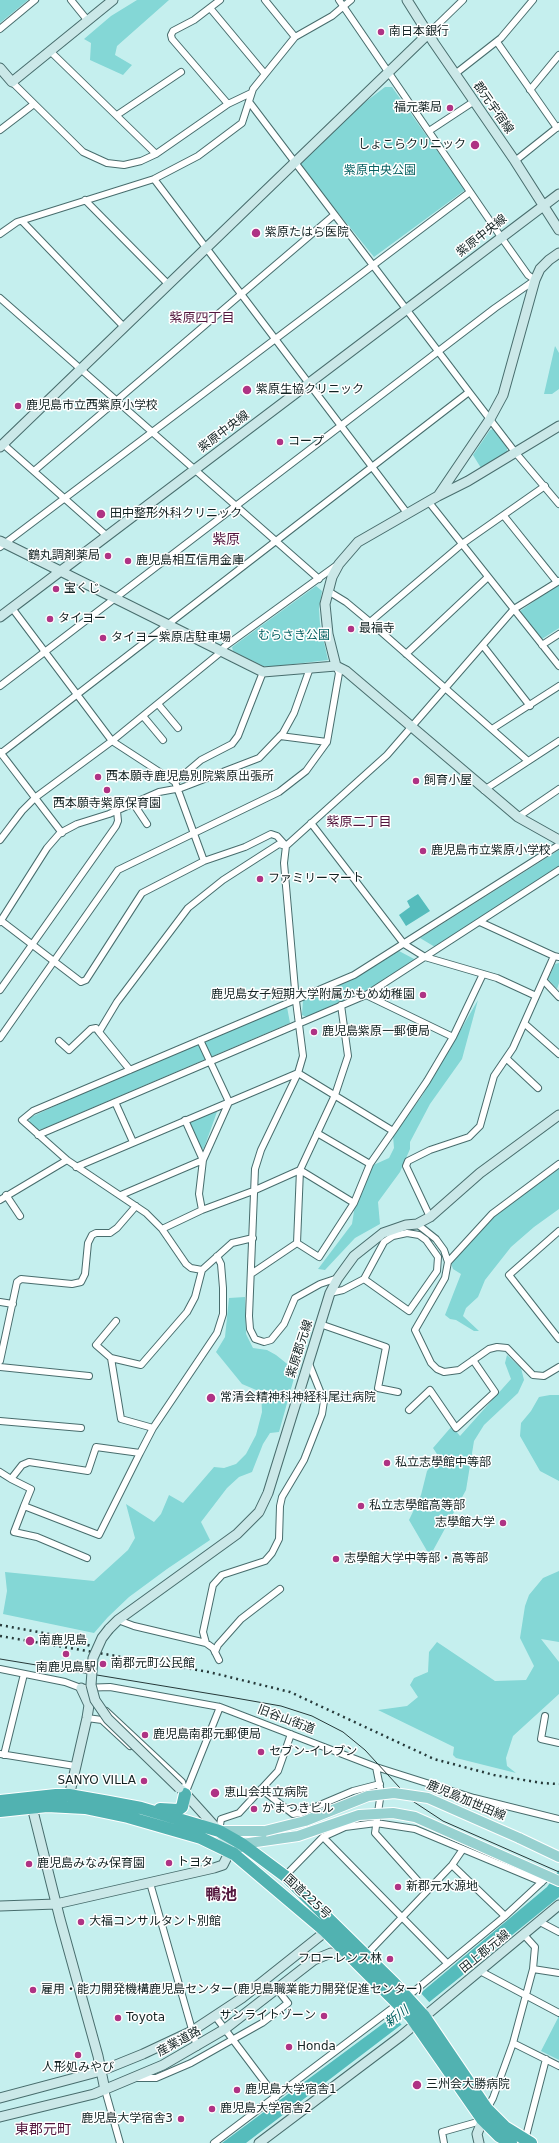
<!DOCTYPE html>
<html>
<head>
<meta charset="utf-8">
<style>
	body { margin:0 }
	canvas { display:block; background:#c5efee }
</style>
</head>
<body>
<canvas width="559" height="2143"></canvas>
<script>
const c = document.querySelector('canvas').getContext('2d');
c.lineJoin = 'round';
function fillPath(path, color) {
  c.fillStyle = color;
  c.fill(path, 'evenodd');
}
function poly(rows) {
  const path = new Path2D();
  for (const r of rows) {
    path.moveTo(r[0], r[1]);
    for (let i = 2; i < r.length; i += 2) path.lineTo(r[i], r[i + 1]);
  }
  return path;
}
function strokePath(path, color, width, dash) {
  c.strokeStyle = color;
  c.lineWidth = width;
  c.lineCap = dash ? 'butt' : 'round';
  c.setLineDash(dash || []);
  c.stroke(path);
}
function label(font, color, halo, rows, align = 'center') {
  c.font = font + ' "DejaVu Sans","Noto Sans JP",sans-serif';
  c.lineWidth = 3;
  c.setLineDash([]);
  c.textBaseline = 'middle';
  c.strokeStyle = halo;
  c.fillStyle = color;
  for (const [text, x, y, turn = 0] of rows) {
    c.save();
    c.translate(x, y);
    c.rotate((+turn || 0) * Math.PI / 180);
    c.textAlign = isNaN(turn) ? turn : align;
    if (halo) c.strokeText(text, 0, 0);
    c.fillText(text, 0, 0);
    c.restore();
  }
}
const green = poly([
	[0,0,28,0,0,23],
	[137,0,169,0,117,46,115,55,132,65,123,75,90,60,91,43,84,39,111,16],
	[385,87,392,87,465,190,374,257,301,167,301,163,360,106],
	[555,346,559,353,559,389,552,394,544,394],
	[493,429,507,448,507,452,481,468,473,455,490,430],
	[559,584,559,628,542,639,520,611],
	[316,586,322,591,319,609,320,624,328,660,269,667,263,666,233,651,232,647],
	[559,850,559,867,435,947,420,938],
	[399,951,416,960,369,990,307,1017,302,1015,303,1000,356,977],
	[559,963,559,983,557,989,548,979,555,964],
	[478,1000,462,1059,430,1104,410,1142,410,1149,400,1172,378,1202,380,1224,355,1238,325,1270,318,1269,352,1224,355,1205,363,1191,369,1167,389,1158,394,1148,393,1136,422,1096],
	[287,1007,290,1023,45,1128,38,1130,30,1123,29,1118,124,1074,211,1036],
	[218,1109,204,1148,201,1150,190,1126,190,1121],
	[559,1167,559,1209,534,1227,511,1247,485,1280,478,1297,466,1308,463,1316,479,1331,474,1331,456,1320,450,1319,445,1315,461,1274,453,1269,451,1263,482,1226],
	[245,1297,246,1334,253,1348,267,1350,276,1355,296,1371,279,1432,270,1433,263,1444,252,1472,239,1477,227,1488,201,1522,210,1540,167,1569,129,1597,108,1617,94,1633,3,1614,7,1591,5,1572,94,1581,128,1550,135,1538,126,1504,154,1522,161,1514,169,1495,183,1503,214,1467,224,1468,236,1464,246,1454,256,1435,262,1412,261,1392,242,1384,216,1352,225,1337,229,1298],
	[507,1355,521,1368,524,1380,518,1393,484,1425,474,1441,466,1490,430,1556,409,1520,421,1495,427,1471,439,1457,433,1448,452,1426,460,1436,511,1379,505,1363],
	[550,1395,559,1395,559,1481,540,1471,520,1436,521,1423,531,1411,539,1397],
	[559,1571,559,1642,541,1639,559,1662,559,1694,513,1736,506,1758,507,1766,516,1773,456,1758,453,1755,454,1747,378,1710,407,1706,418,1697,410,1685,414,1678,428,1672,429,1652,437,1642,495,1681,526,1680,534,1666,520,1638,525,1606,529,1595,543,1578],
	[559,2016,559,2060,541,2051]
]);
const water = poly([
	[418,894,430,911,406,926,399,915,410,907,407,901],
	[559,1870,559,1897,401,2025,246,2143,222,2143,392,2017,547,1887]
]);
const pier = poly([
	[419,1991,430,2003,403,2026,392,2015]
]);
const street = poly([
	[71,0,88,21],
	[220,0,194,20,173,31,171,35,172,39,228,104],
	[265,0,295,37],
	[210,8,265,74],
	[0,29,35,0],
	[428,34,463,0],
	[497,42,557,128],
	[50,51,156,154],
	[455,74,501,38,533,0],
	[12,82,83,152,107,163,124,165,141,161,156,154,228,104,251,93],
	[530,90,559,55],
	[250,103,469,392],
	[117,115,181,72],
	[0,130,34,104],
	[429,131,473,102],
	[515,161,559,126],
	[154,179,407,513],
	[85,200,168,284],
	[22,221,124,327],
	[0,234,17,222,154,179,198,156,242,123,253,89,295,37,332,16,351,0],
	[0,298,319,579],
	[3,444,107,536],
	[34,471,334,215],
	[428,501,559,666],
	[504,516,557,582],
	[0,547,470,192],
	[328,591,346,602,370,622,528,761],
	[12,608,112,741,175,782],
	[370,622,462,544,545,486],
	[542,645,559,634],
	[484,647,530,706],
	[406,654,488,577],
	[263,672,238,736,232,744,201,760,175,782,204,861,245,847,271,834,277,836,286,846],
	[0,686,495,308,535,280,528,275,501,237,339,0],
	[158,704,178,728],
	[143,716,163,740],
	[492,729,559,686],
	[280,736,327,742],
	[0,752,62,833],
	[0,754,469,392,515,452,559,504],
	[484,790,559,741],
	[133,803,147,824],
	[518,817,559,789],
	[311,823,404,944,425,957,497,978,536,996],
	[0,840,22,811,36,797,112,741,221,652,224,647,337,565],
	[0,920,81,982,86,980,142,893,204,861],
	[0,922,47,848,60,833,77,824,109,814,159,792,181,788,259,758,283,733,294,713,310,668],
	[480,922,554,956,559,957],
	[544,981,559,997],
	[0,990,116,826,118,821,117,811],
	[366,995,453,1037],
	[525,1024,559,1054],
	[0,1038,118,870,279,792,306,771,327,742,339,673,336,666],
	[59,1041,69,1050,91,1029,96,1028,99,1032],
	[507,1059,538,1088],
	[130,1070,99,1032,117,1002,188,908,223,880,279,844,286,846],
	[115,1102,133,1142],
	[185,1120,203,1160],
	[317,1133,370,1164],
	[38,1135,366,995,559,870],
	[76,1167,298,1073,393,1131,427,1081,453,1037,483,974],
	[6,1195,20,1216],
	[121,1195,203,1160],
	[0,1200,67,1160],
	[202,1210,253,1191,300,1170,354,1203],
	[430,1217,406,1166,408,1161,430,1150,469,1137,480,1126,494,1076,513,1048,554,956],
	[417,1224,436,1239,444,1250,448,1262,445,1278,415,1330,431,1363,437,1369,444,1372,459,1370,489,1349,497,1347,507,1348,533,1375,544,1376,559,1367],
	[162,1229,202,1210,199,1194,203,1160,229,1102,200,1040],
	[559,1231,509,1275,559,1339],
	[253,1238,232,1243,202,1270,191,1268,186,1264,162,1229,146,1213,67,1160,22,1120,33,1111,354,975,559,845],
	[297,1243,319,1257,354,1203,370,1164,393,1131],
	[448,1262,492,1214,559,1164],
	[251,1274,297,1243,300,1170,335,1095,348,1056,341,1005],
	[338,1278,320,1284,295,1298,284,1324,271,1340,264,1342,255,1339,250,1329,249,1316,255,1169,261,1150,298,1073,303,1056,296,1001,284,863,286,846,387,755,514,609,559,581],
	[330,1293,343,1290,364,1279,384,1242,393,1236,407,1233,419,1235,426,1240,438,1257,437,1271,409,1311,364,1279],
	[0,1302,13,1304],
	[320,1324,386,1347,378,1388,398,1392],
	[111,1358,96,1345,116,1321],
	[0,1361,17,1282,21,1279,72,1284,81,1282,85,1274,88,1243,92,1235,96,1233,110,1233,117,1228,136,1206],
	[0,1367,89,1376],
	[409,1410,430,1390,456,1428,495,1392,473,1360],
	[0,1421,81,1428],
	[153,1428,121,1419,111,1358,141,1365,187,1312,195,1297,202,1270],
	[0,1472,11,1479,22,1465,29,1462,88,1471,96,1447,140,1453,153,1428,217,1333,223,1314,223,1288,221,1264,217,1256],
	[11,1479,31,1489,24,1506],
	[87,1558,37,1537,14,1532,24,1506,99,1535,140,1453],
	[118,1620,134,1626,206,1643],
	[215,1652,218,1645,241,1619,280,1589],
	[219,1660,213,1648,206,1643,203,1632,213,1585,222,1575,265,1561,272,1553,279,1539,280,1506,282,1497,304,1460,322,1414,324,1401,308,1361],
	[0,1669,65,1682,81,1688,110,1687,220,1707,376,1767,474,1798,559,1819],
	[106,1711,182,1782,185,1793],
	[545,1716,541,1739,559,1743],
	[87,1718,102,1720,130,1746],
	[0,1754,75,1766],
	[4,1755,24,1674],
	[376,1767,381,1792,375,1833,427,1891],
	[261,1789,293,1814,301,1813,353,1791,380,1784],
	[185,1794,220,1707],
	[219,1831,221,1819,239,1813,278,1771,291,1734],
	[323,1837,447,1963],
	[452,1865,505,1916],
	[285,1876,323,1837,345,1827,376,1823,415,1829,542,1882],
	[150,1883,197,2047],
	[540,1922,559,1932],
	[366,1955,452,1865,463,1849],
	[533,1969,559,1973],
	[480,1971,559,2013],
	[407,1997,504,1917,544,1880],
	[215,2016,276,2097],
	[513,2043,559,2066],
	[137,2078,156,2078,191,2063,262,2023,288,2003,277,1989],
	[105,2090,120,2143],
	[487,2109,493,2098,513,2043,533,1969,535,1947,525,1936],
	[525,2140,546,2059],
	[214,2143,398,2004],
	[444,2143,442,2132,481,2121]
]);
const secondary = poly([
	[407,0,434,43,515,161,559,230],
	[0,68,12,82,113,0],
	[0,447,428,34],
	[438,496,468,481,559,426],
	[0,541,263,672,336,666,346,671,518,817,559,840],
	[0,617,559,194],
	[336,666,328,634,325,604,332,577,339,564,358,542,438,496,490,419,503,395,535,280,540,269,549,260,559,253],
	[109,1629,118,1620,237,1534,259,1512,268,1493,330,1293,338,1278,354,1256,383,1233,406,1225,417,1224,430,1217,480,1173,559,1115],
	[182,1790,219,1831,234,1854],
	[68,1801,87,1718,89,1705,81,1688],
	[32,1807,60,1919,98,2056,105,2090],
	[0,1906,56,1904,214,1868,223,1865,230,1851],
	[0,2098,101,2071,143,2054,192,2031,242,1998,330,1928],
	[0,2117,94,2094,163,2065,225,2029,314,1960,331,1953,349,1955],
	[259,2143,401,2036,559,1905],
	[479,2143,477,2134,485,2114]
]);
const primary = poly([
	[219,1831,265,1831],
	[519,1838,559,1857],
	[239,1848,242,1844,298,1836,359,1815,393,1813,415,1817,559,1881]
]);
const highway = poly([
	[0,1801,56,1795,69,1795,109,1802,141,1808,219,1831,242,1844,285,1876,394,1983,424,2016,487,2109,505,2127,531,2143],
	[160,1809,178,1810,182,1807,185,1794],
	[0,1811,47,1806,85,1808,128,1817,201,1838,234,1854,325,1931,411,2017,482,2119,499,2136,511,2143]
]);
const tram = poly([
	[0,1659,224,1696,281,1706,312,1716,343,1732,365,1750,411,1800,443,1821,559,1872]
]);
const rail = poly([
	[0,1625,60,1636,97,1648],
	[0,1636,209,1672,290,1692,434,1759,494,1775,542,1783,559,1784]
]);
const secondaryBridge = poly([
	[109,1629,102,1638,93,1658,91,1685,95,1700,108,1719,179,1788]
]);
const primaryBridge = poly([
	[265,1831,305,1821,368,1796,394,1793,428,1798,519,1838]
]);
const markers = [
	[381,32,4,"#af3384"],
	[450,108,4,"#af3384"],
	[475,145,5,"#af3384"],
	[256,233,5,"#af3384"],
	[247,390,5,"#af3384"],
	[18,406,4,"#af3384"],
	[280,442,4,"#af3384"],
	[101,514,5,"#af3384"],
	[108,556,4,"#af3384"],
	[128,561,4,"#af3384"],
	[56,589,4,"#af3384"],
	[50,619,4,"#af3384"],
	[351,629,4,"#af3384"],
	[103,638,4,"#af3384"],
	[98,777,4,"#af3384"],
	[416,781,4,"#af3384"],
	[107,790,4,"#af3384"],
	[423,851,4,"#af3384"],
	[260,879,4,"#af3384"],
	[423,995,4,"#af3384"],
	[314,1032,4,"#af3384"],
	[211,1398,5,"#af3384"],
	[387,1463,4,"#af3384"],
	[361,1506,4,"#af3384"],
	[503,1523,4,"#af3384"],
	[336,1559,4,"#af3384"],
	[30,1641,5,"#af3384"],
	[66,1654,4,"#af3384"],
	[103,1664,4,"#af3384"],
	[145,1735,4,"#af3384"],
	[261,1752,4,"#af3384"],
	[144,1781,4,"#af3384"],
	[215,1793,5,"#af3384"],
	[254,1809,4,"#af3384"],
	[169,1863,4,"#af3384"],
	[29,1864,4,"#af3384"],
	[398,1887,4,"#af3384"],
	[81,1922,4,"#af3384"],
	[390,1959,4,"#af3384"],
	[33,1990,4,"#af3384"],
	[324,2016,4,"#af3384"],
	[118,2018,4,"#af3384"],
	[289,2047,4,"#af3384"],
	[78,2055,4,"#af3384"],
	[417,2085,5,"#af3384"],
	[237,2090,4,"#af3384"],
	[212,2109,4,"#af3384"],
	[181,2119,4,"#af3384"]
];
const poiNames = [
	["南日本銀行",389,32],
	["福元薬局",442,108,"right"],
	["しょこらクリニック",466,145,"right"],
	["紫原たはら医院",265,233],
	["紫原生協クリニック",256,390],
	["鹿児島市立西紫原小学校",26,406],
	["コープ",288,442],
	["田中整形外科クリニック",110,514],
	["鶴丸調剤薬局",100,556,"right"],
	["鹿児島相互信用金庫",136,561],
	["宝くじ",64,589],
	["タイヨー",58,619],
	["最福寺",359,629],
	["タイヨー紫原店駐車場",111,638],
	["西本願寺鹿児島別院紫原出張所",106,777],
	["飼育小屋",424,781],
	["西本願寺紫原保育園",107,804,"center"],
	["鹿児島市立紫原小学校",431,851],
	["ファミリーマート",268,879],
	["鹿児島女子短期大学附属かもめ幼稚園",415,995,"right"],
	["鹿児島紫原一郵便局",322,1032],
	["常清会精神科神経科尾辻病院",220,1398],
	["私立志學館中等部",395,1463],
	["私立志學館高等部",369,1506],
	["志學館大学",495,1523,"right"],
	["志學館大学中等部・高等部",344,1559],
	["南鹿児島",39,1641],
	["南郡元町公民館",111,1664],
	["南鹿児島駅",66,1668,"center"],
	["鹿児島南郡元郵便局",153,1735],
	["セブン-イレブン",269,1752],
	["SANYO VILLA",136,1781,"right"],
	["恵山会共立病院",224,1793],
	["かまつきビル",262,1809],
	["トヨタ",177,1863],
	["鹿児島みなみ保育園",37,1864],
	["新郡元水源地",406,1887],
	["大福コンサルタント別館",89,1922],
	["フローレンス林",382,1959,"right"],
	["雇用・能力開発機構鹿児島センター(鹿児島職業能力開発促進センター)",41,1990],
	["サンライトゾーン",316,2016,"right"],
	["Toyota",126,2018],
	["Honda",297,2047],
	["人形処みやび",78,2068,"center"],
	["三州会大勝病院",426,2085],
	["鹿児島大学宿舎1",245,2090],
	["鹿児島大学宿舎2",220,2109],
	["鹿児島大学宿舎3",173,2119,"right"]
];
const streetNames = [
	["郡元宇宿線",493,108,55],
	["紫原中央線",482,236,-38],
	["紫原中央線",224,432,-37],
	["紫原郡元線",300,1349,-72],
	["旧谷山街道",286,1720,21],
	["鹿児島加世田線",466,1801,23],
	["国道225号",307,1897,43],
	["田上郡元線",485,1952,-39],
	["産業道路",179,2042,-29]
];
const parkNames = [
	["紫原中央公園",380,171],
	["むらさき公園",294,636]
];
const neighbourhoodNames = [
	["紫原四丁目",202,319],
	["紫原二丁目",359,823]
];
const waterNames = [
	["新川",397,2017,-37]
];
const quarterNames = [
	["紫原",226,540],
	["東郡元町",43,2130]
];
const districtNames = [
	["鴨池",221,1896]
];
fillPath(green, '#84d7d6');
fillPath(water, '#55bcbc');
fillPath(pier, '#c5efee');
strokePath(street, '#486d6d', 8);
strokePath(secondary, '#486d6d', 11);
strokePath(primary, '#fff', 12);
strokePath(highway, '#fff', 14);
strokePath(street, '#fff', 6);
strokePath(secondary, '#cbe8e8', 9);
strokePath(primary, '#97d1d0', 10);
strokePath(highway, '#51b2b1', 12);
strokePath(tram, '#263939', 1);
strokePath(rail, '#263939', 2.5, [2, 4]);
strokePath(secondaryBridge, '#486d6d', 11, []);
strokePath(primaryBridge, '#fff', 12, []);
strokePath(secondaryBridge, '#cbe8e8', 9);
strokePath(primaryBridge, '#97d1d0', 10);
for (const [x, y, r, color] of markers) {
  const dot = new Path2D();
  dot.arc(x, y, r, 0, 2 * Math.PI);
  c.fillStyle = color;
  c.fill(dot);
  strokePath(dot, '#fff', 1.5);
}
label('12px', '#122222', '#fff', poiNames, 'left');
label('12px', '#122222', '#fff', streetNames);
label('12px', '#096363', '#fff', parkNames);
label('13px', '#53173e', '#fff', neighbourhoodNames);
label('italic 13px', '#016060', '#fff', waterNames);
label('14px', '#53173e', '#fff', quarterNames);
label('bold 16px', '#53173e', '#fff', districtNames);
</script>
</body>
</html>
